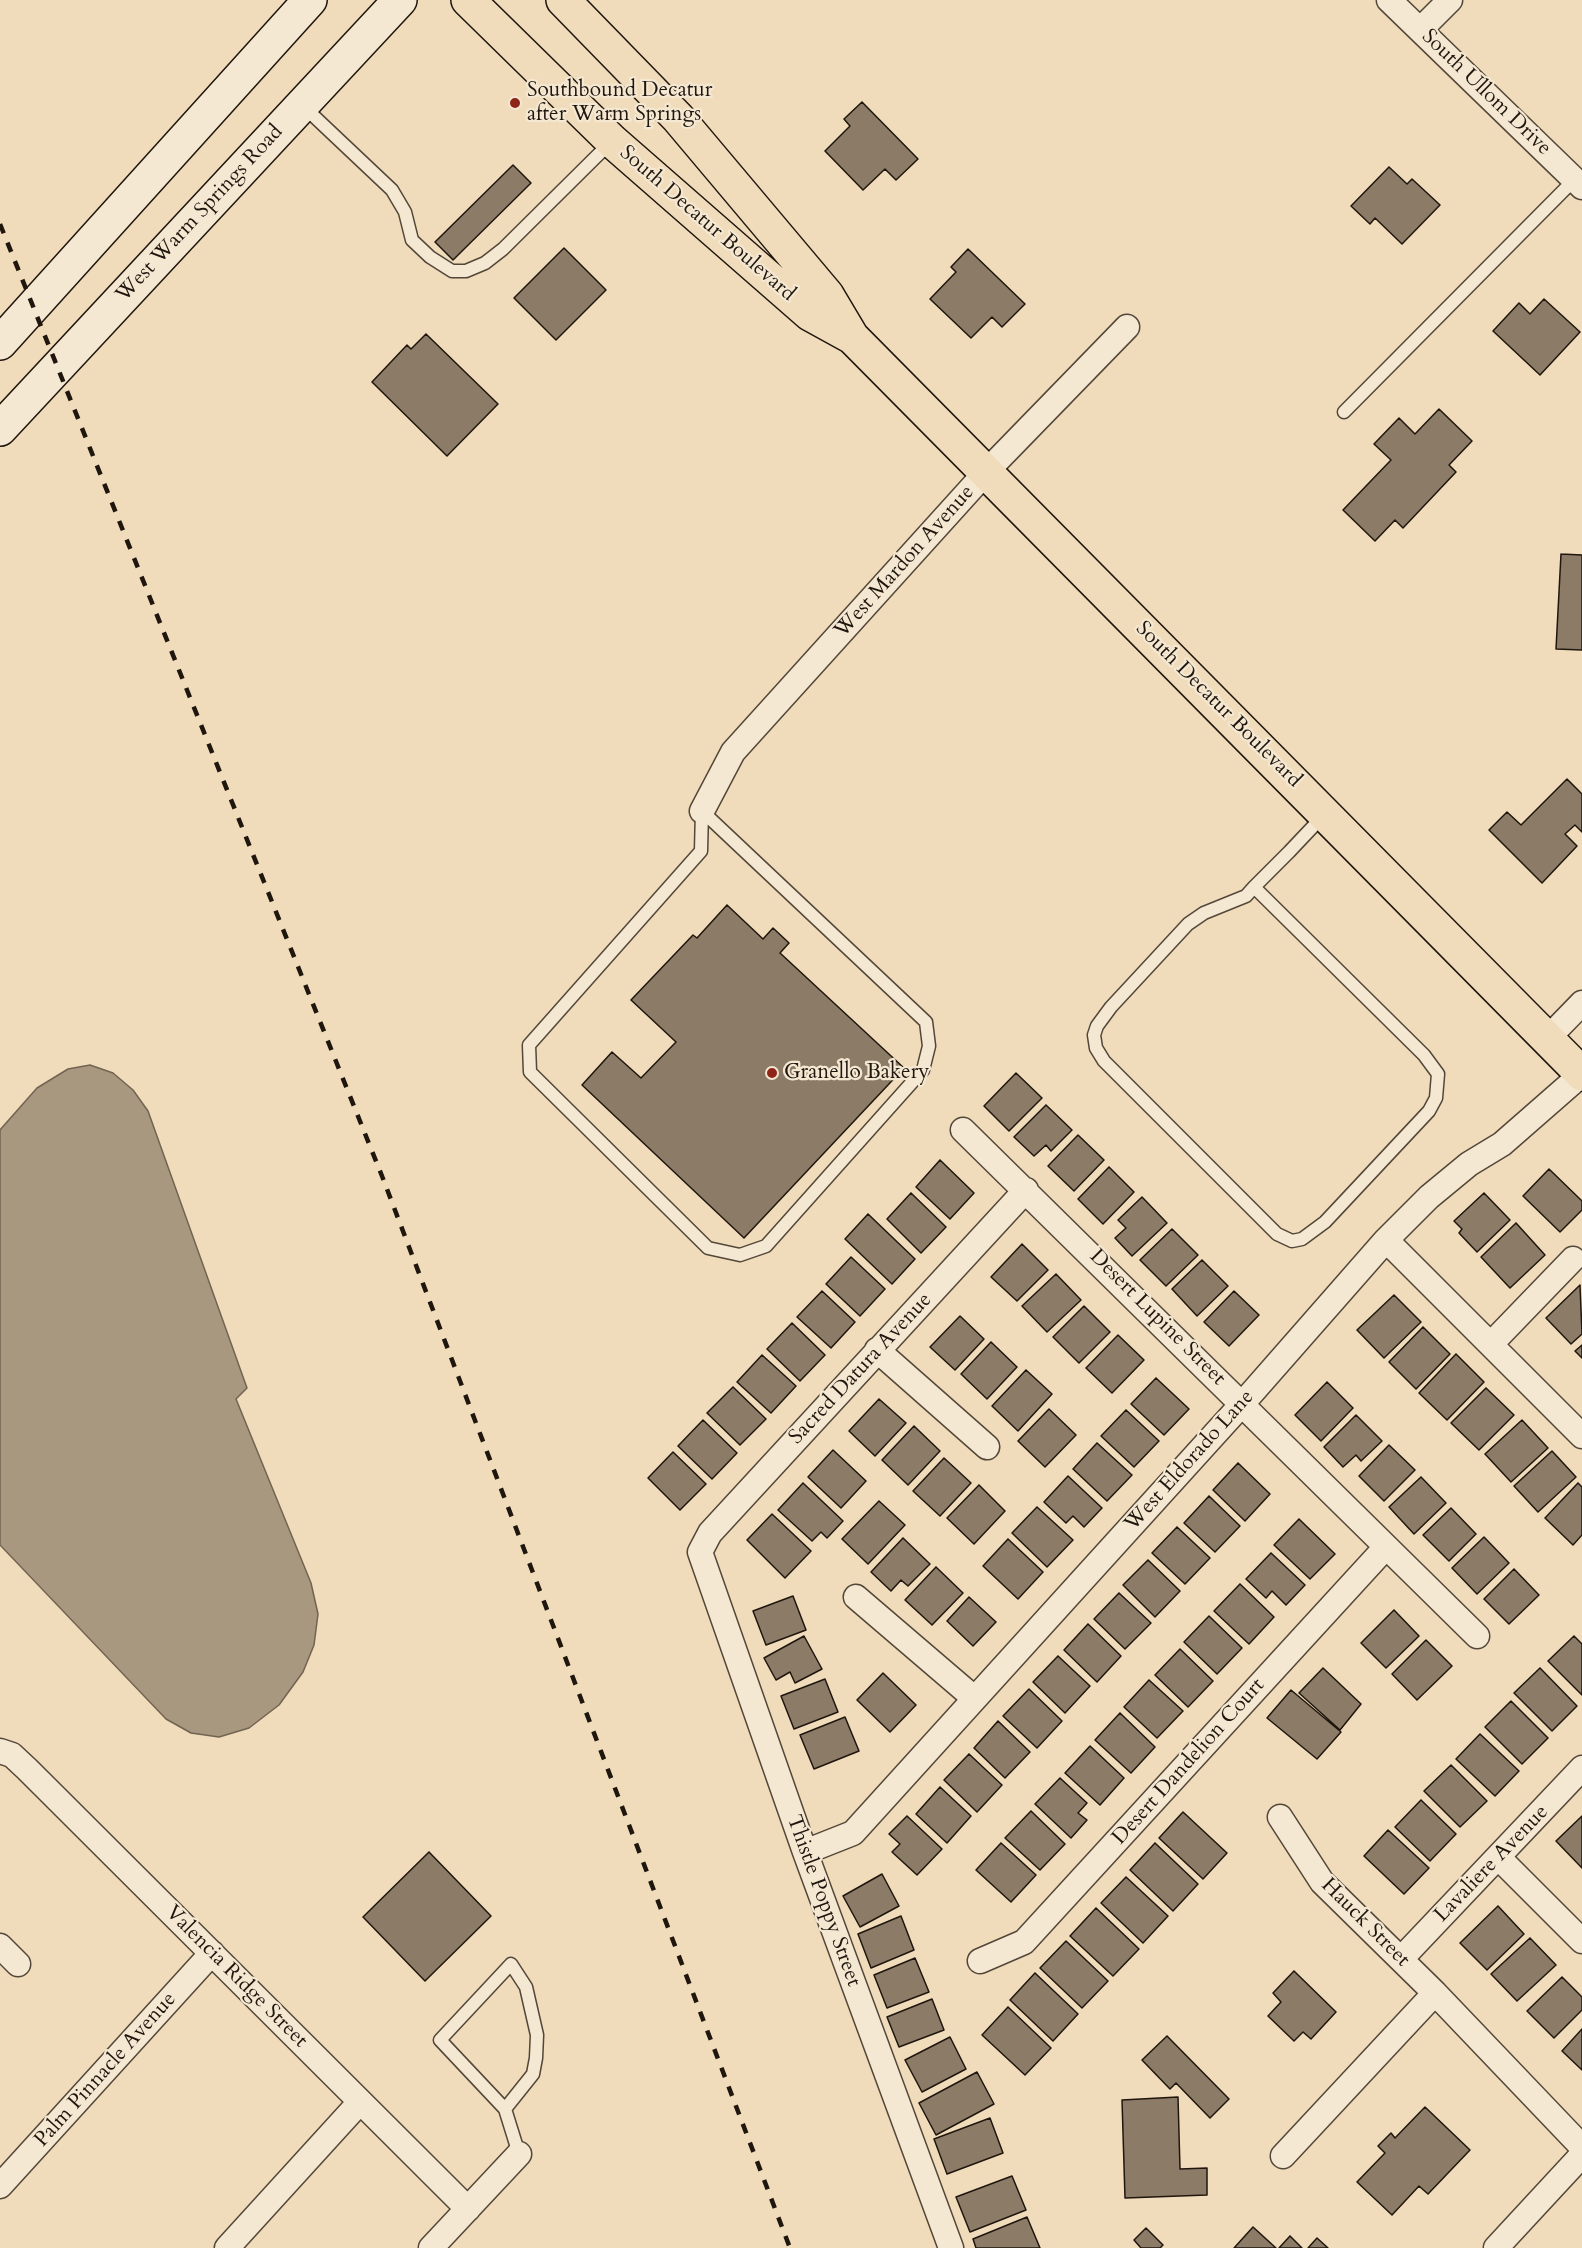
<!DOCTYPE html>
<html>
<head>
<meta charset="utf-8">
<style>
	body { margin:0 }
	canvas { display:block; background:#f0dbba }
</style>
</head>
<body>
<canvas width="1582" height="2248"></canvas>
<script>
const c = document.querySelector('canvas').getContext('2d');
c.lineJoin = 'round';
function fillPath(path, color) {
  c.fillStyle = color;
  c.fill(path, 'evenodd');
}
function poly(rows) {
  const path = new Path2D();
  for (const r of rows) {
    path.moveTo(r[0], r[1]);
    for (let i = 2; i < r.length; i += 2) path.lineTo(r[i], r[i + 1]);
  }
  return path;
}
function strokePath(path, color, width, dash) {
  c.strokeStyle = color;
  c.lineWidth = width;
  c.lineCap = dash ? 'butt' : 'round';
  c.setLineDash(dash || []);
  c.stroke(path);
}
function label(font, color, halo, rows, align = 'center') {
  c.font = font + ' Cardo,serif';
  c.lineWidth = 4.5;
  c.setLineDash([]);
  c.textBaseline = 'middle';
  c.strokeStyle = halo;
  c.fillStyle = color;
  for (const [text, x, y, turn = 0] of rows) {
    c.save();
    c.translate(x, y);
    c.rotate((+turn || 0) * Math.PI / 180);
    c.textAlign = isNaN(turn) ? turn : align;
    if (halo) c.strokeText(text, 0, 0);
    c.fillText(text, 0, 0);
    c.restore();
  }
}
const water = poly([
	[90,1065,113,1073,133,1090,148,1111,247,1388,236,1399,311,1583,318,1614,314,1645,303,1672,279,1705,249,1728,219,1737,191,1733,166,1719,0,1545,0,1130,37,1088,68,1069,90,1065]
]);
const building = poly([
	[862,102,918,159,896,180,885,169,863,190,825,151,850,126,844,119,862,102],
	[513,165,531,183,453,260,435,242,513,165],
	[1389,167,1407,184,1412,179,1440,205,1402,244,1375,218,1370,224,1351,206,1389,167],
	[564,248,606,290,556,340,514,298,564,248],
	[968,249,1025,304,1002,327,992,317,971,338,930,299,956,272,951,267,968,249],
	[1544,299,1580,332,1540,375,1493,331,1519,303,1530,314,1544,299],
	[426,334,498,404,447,456,372,382,407,345,411,349,426,334],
	[1439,409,1472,441,1449,465,1456,472,1403,528,1395,520,1375,541,1343,510,1391,460,1374,444,1399,418,1415,434,1439,409],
	[1561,554,1582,555,1582,650,1556,649,1561,554],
	[1567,779,1582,794,1582,832,1575,825,1565,834,1577,846,1542,883,1489,830,1507,812,1521,825,1567,779],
	[727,905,763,939,773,928,789,943,780,953,904,1068,744,1238,582,1085,612,1052,641,1078,676,1042,631,1000,693,935,697,938,727,905],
	[1016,1073,1042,1098,1009,1131,984,1106,1016,1073],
	[1046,1105,1072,1130,1051,1151,1046,1145,1034,1156,1014,1137,1046,1105],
	[1078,1135,1104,1160,1074,1191,1048,1166,1078,1135],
	[940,1160,974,1193,950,1219,916,1187,940,1160],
	[1109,1167,1134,1192,1103,1224,1078,1199,1109,1167],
	[1549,1169,1582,1201,1582,1210,1560,1232,1523,1196,1549,1169],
	[911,1193,946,1227,921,1253,887,1219,911,1193],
	[1484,1193,1510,1220,1477,1252,1459,1233,1462,1229,1454,1221,1484,1193],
	[1142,1197,1167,1223,1132,1256,1115,1238,1126,1228,1118,1220,1142,1197],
	[868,1214,915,1259,892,1284,845,1239,868,1214],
	[1516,1223,1545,1255,1510,1288,1481,1257,1516,1223],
	[1172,1229,1198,1255,1166,1286,1140,1260,1172,1229],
	[1022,1244,1048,1270,1017,1301,991,1277,1022,1244],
	[851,1257,885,1289,860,1316,826,1284,851,1257],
	[1202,1260,1228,1286,1197,1316,1172,1289,1202,1260],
	[1056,1274,1081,1300,1047,1332,1022,1306,1056,1274],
	[1580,1285,1582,1334,1571,1344,1546,1318,1580,1285],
	[822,1291,855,1322,831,1348,797,1317,822,1291],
	[1234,1291,1259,1315,1229,1346,1204,1322,1234,1291],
	[1394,1295,1421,1322,1384,1358,1357,1330,1394,1295],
	[1084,1306,1110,1332,1079,1363,1053,1337,1084,1306],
	[960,1316,984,1339,955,1370,930,1347,960,1316],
	[792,1323,825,1355,800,1381,767,1349,792,1323],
	[1423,1327,1450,1354,1416,1389,1389,1362,1423,1327],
	[1118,1335,1144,1360,1112,1393,1086,1368,1118,1335],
	[991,1342,1017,1367,987,1399,961,1374,991,1342],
	[1582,1345,1582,1358,1575,1351,1582,1345],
	[1456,1354,1484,1382,1447,1420,1419,1393,1456,1354],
	[762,1355,796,1386,771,1413,737,1382,762,1355],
	[1026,1370,1052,1394,1018,1431,992,1406,1026,1370],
	[1156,1378,1189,1409,1164,1435,1131,1404,1156,1378],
	[1327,1382,1353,1408,1321,1441,1295,1415,1327,1382],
	[733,1387,766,1419,740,1445,707,1413,733,1387],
	[1486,1388,1514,1415,1479,1450,1451,1423,1486,1388],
	[879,1399,906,1423,875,1456,849,1431,879,1399],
	[1049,1409,1076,1435,1045,1467,1018,1441,1049,1409],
	[1126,1410,1159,1441,1134,1467,1101,1436,1126,1410],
	[1356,1415,1382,1441,1361,1461,1356,1455,1343,1467,1324,1447,1356,1415],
	[703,1420,737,1453,712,1479,678,1446,703,1420],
	[1522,1420,1548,1448,1511,1482,1485,1454,1522,1420],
	[914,1426,940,1451,908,1485,882,1460,914,1426],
	[1097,1443,1132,1475,1107,1501,1073,1469,1097,1443],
	[1389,1445,1415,1470,1384,1501,1359,1476,1389,1445],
	[833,1450,866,1481,841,1508,808,1477,833,1450],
	[1552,1451,1576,1477,1538,1512,1514,1486,1552,1451],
	[673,1452,706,1484,680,1510,648,1478,673,1452],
	[944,1458,971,1483,940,1516,913,1491,944,1458],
	[1238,1463,1270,1494,1245,1521,1213,1490,1238,1463],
	[1068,1476,1102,1508,1084,1527,1073,1516,1066,1523,1044,1502,1068,1476],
	[1421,1477,1446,1503,1414,1534,1389,1507,1421,1477],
	[803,1483,843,1521,827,1538,821,1532,812,1541,778,1510,803,1483],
	[1578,1483,1582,1487,1582,1535,1573,1545,1545,1518,1578,1483],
	[979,1485,1005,1511,974,1544,947,1518,979,1485],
	[1209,1496,1240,1526,1215,1552,1184,1523,1209,1496],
	[879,1501,905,1525,868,1564,842,1539,879,1501],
	[1037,1507,1073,1540,1047,1567,1012,1533,1037,1507],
	[1451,1508,1476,1534,1449,1561,1423,1535,1451,1508],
	[772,1514,811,1551,785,1578,747,1540,772,1514],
	[1299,1519,1335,1554,1310,1579,1274,1545,1299,1519],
	[1177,1527,1210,1558,1185,1584,1152,1553,1177,1527],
	[1484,1537,1509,1563,1477,1594,1452,1568,1484,1537],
	[903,1538,930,1564,908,1586,901,1580,891,1591,871,1572,903,1538],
	[1008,1539,1043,1572,1018,1599,983,1566,1008,1539],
	[1271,1553,1305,1585,1286,1605,1272,1591,1266,1598,1246,1579,1271,1553],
	[1148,1560,1180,1591,1155,1617,1123,1585,1148,1560],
	[936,1567,963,1593,932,1625,905,1600,936,1567],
	[1514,1569,1539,1595,1509,1624,1484,1599,1514,1569],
	[1240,1584,1274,1617,1249,1644,1214,1611,1240,1584],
	[1119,1593,1151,1623,1125,1649,1094,1619,1119,1593],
	[793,1596,806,1630,766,1645,753,1611,793,1596],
	[969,1597,996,1622,973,1646,947,1621,969,1597],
	[1394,1610,1419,1636,1386,1668,1361,1643,1394,1610],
	[1209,1616,1242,1648,1217,1674,1184,1642,1209,1616],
	[1088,1624,1121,1656,1097,1682,1064,1650,1088,1624],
	[804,1636,822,1669,795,1683,790,1672,776,1680,764,1658,804,1636],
	[1574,1636,1582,1644,1582,1695,1548,1661,1574,1636],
	[1426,1640,1452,1666,1417,1700,1392,1674,1426,1640],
	[1180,1649,1213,1681,1188,1707,1155,1675,1180,1649],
	[1058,1656,1090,1686,1065,1713,1033,1682,1058,1656],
	[1323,1668,1361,1704,1340,1730,1299,1693,1323,1668],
	[1540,1668,1577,1706,1552,1731,1514,1693,1540,1668],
	[883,1673,916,1705,890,1732,857,1700,883,1673],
	[825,1679,838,1712,794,1729,781,1696,825,1679],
	[1149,1680,1183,1711,1157,1738,1124,1707,1149,1680],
	[1029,1689,1062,1721,1037,1748,1003,1716,1029,1689],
	[1291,1690,1341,1732,1317,1759,1267,1718,1291,1690],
	[1511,1701,1548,1738,1522,1764,1485,1727,1511,1701],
	[1120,1713,1155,1747,1131,1773,1095,1740,1120,1713],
	[845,1717,859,1751,814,1769,800,1735,845,1717],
	[998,1721,1030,1752,1005,1778,974,1748,998,1721],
	[1480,1734,1519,1771,1495,1796,1456,1759,1480,1734],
	[1090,1746,1124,1778,1100,1805,1065,1773,1090,1746],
	[969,1754,1002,1785,977,1812,944,1780,969,1754],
	[1451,1765,1487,1801,1460,1827,1424,1791,1451,1765],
	[1060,1778,1087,1803,1078,1813,1087,1820,1071,1838,1035,1804,1060,1778],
	[940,1787,971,1816,947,1843,916,1814,940,1787],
	[1421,1800,1456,1834,1430,1861,1395,1827,1421,1800],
	[1031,1811,1065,1844,1040,1870,1005,1838,1031,1811],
	[1183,1812,1227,1853,1203,1879,1159,1838,1183,1812],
	[907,1816,942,1849,917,1875,892,1852,900,1844,889,1834,907,1816],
	[1582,1816,1582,1868,1556,1841,1582,1816],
	[1388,1830,1429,1868,1404,1894,1364,1856,1388,1830],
	[1001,1843,1036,1875,1011,1902,976,1870,1001,1843],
	[1155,1843,1198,1884,1173,1911,1130,1870,1155,1843],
	[429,1852,491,1916,425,1981,363,1917,429,1852],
	[882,1874,899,1906,860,1927,843,1896,882,1874],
	[1126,1877,1168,1916,1143,1943,1101,1903,1126,1877],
	[1498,1906,1524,1934,1487,1970,1460,1943,1498,1906],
	[1096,1908,1139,1949,1113,1976,1070,1936,1096,1908],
	[901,1916,914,1950,871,1968,858,1934,901,1916],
	[1530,1938,1556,1965,1517,2001,1491,1974,1530,1938],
	[1066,1941,1108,1981,1082,2008,1040,1968,1066,1941],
	[915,1958,929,1992,887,2008,874,1975,915,1958],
	[1294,1971,1336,2012,1311,2039,1303,2032,1294,2041,1268,2016,1281,2002,1273,1993,1294,1971],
	[1035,1973,1078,2014,1053,2041,1010,2000,1035,1973],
	[1562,1977,1582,1997,1582,2010,1554,2038,1527,2011,1562,1977],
	[932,1999,944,2030,899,2047,887,2017,932,1999],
	[1008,2007,1051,2048,1025,2075,982,2035,1008,2007],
	[1582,2029,1582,2070,1562,2051,1582,2029],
	[1167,2036,1229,2099,1210,2118,1176,2083,1170,2089,1142,2060,1167,2036],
	[950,2037,966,2069,922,2092,905,2060,950,2037],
	[977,2072,994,2104,936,2135,919,2103,977,2072],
	[1178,2097,1180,2169,1207,2168,1207,2195,1125,2198,1122,2100,1178,2097],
	[1425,2107,1470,2150,1428,2194,1419,2186,1392,2215,1357,2182,1385,2153,1378,2146,1391,2133,1395,2138,1425,2107],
	[990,2118,1003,2153,947,2174,934,2139,990,2118],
	[1012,2176,1026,2210,970,2232,956,2197,1012,2176],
	[1027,2217,1040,2248,976,2248,973,2239,1027,2217],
	[1253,2227,1276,2248,1234,2248,1253,2227],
	[1146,2228,1163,2245,1160,2248,1141,2248,1134,2240,1146,2228],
	[1290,2236,1302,2248,1279,2248,1290,2236],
	[1317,2238,1328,2248,1308,2248,1317,2238]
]);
const service = poly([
	[302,105,392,190,405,212,412,240,430,257,452,271,466,271,485,263,503,249,611,142],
	[1344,412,1574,180],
	[702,811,926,1022,929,1046,923,1070,766,1246,740,1255,708,1248,530,1072,529,1045,701,851,702,811],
	[1254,887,1424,1055,1438,1074,1436,1098,1429,1111,1325,1222,1302,1239,1292,1241,1277,1234,1104,1061,1096,1048,1094,1035,1097,1026,1111,1007,1188,924,1204,913,1246,896,1254,887,1289,852,1324,815],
	[505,2109,533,2074,536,2058,537,2035,526,1987,511,1964,440,2040,505,2109,519,2154]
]);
const minor = poly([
	[1389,0,1582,187],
	[1420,30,1450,0],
	[702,811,733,752,987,471,1127,327],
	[1547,1039,1582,1003],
	[963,1130,1477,1636],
	[1386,1240,1582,1436],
	[1491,1344,1573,1259],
	[877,1350,987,1447],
	[856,1597,974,1698],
	[0,1751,12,1755,27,1769,468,2209],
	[1280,1817,1322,1882,1435,1993,1582,2147],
	[805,1852,853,1833,1243,1403,1386,1240,1429,1197,1469,1164,1502,1144,1582,1074],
	[1499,1858,1582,1941],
	[0,1946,18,1964],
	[1401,1959,1582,1768],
	[980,1961,1024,1942,1386,1547],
	[1283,2156,1435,1993],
	[0,2186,212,1953],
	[227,2248,360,2102],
	[431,2248,519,2154],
	[951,2248,805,1852,700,1552,710,1533,1026,1190],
	[1496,2248,1582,2155]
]);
const secondary = poly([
	[0,343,310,0],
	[0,429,400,0]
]);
const primary = poly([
	[468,0,612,141,810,314,850,336],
	[563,0,678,118,827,295,852,337,1582,1074]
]);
const rail = poly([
	[0,224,382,1176,790,2248]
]);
const markers = [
	[515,103,6,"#8f2418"],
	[772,1073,6,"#8f2418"]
];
const poiNames = [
	["Southbound Decatur",527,91],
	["after Warm Springs",527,115],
	["Granello Bakery",784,1073]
];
const streetNames = [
	["South Ullom Drive",1486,93,44],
	["West Warm Springs Road",200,214,-47],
	["South Decatur Boulevard",707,224,41],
	["West Mardon Avenue",905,562,-48],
	["South Decatur Boulevard",1218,705,45],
	["Desert Lupine Street",1157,1318,45],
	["Sacred Datura Avenue",861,1369,-47],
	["West Eldorado Lane",1190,1461,-48],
	["Desert Dandelion Court",1189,1762,-48],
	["Lavaliere Avenue",1492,1864,-46],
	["Thistle Poppy Street",823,1901,70],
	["Hauck Street",1365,1923,45],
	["Valencia Ridge Street",236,1977,45],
	["Palm Pinnacle Avenue",106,2070,-48]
];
fillPath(water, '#a99880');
strokePath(water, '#726452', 1.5);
fillPath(building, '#8c7c67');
strokePath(building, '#1f160e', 1.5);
strokePath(service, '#534739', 15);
strokePath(minor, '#534739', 27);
strokePath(secondary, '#1f160e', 36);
strokePath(primary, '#1f160e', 36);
strokePath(service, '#f5e8d2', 12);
strokePath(minor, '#f5e8d2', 24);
strokePath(secondary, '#f5e8d2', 33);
strokePath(primary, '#f0dbba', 33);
strokePath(rail, '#1f160e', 4.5, [10, 10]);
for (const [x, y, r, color] of markers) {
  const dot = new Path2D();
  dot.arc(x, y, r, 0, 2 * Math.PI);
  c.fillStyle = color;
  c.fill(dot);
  strokePath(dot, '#f5e8d2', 2);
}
label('21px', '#1f160e', '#f5e8d2', poiNames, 'left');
label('21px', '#1f160e', '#f5e8d2', streetNames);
</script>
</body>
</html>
